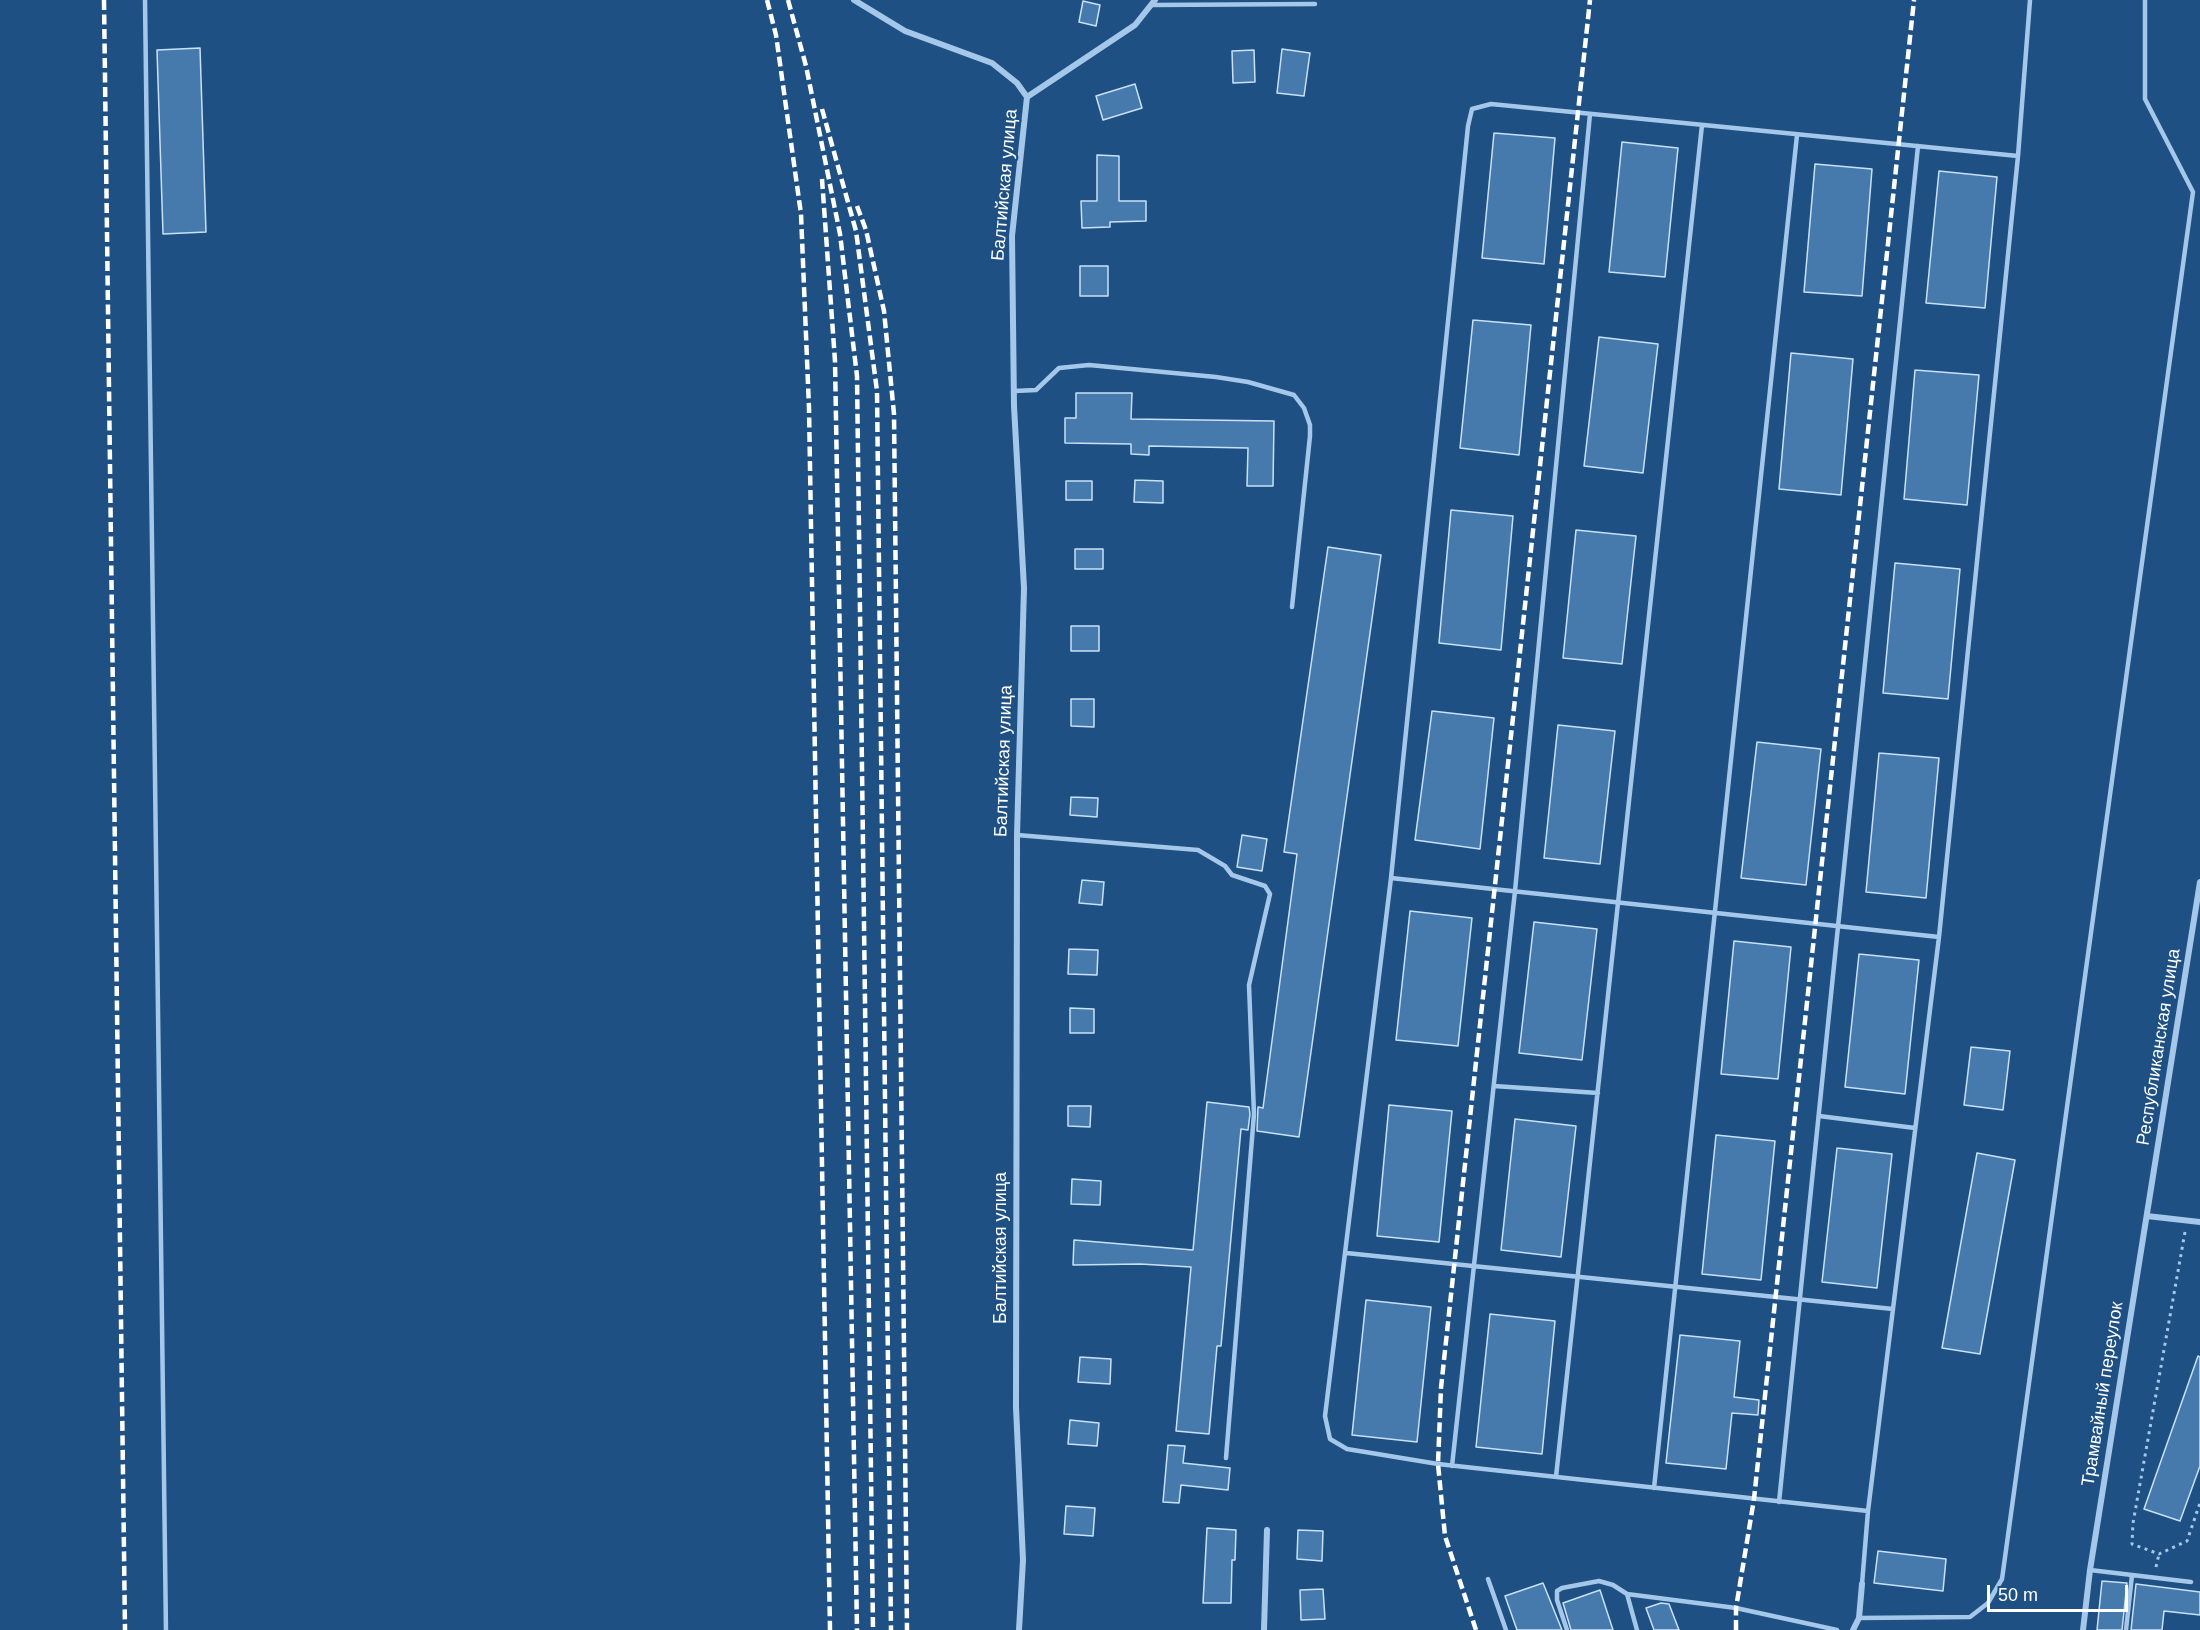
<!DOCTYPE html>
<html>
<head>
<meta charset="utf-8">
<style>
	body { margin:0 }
	#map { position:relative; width:2200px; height:1630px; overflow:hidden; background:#1e5083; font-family:Arial,sans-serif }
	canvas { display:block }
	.scale { position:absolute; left:1987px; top:1585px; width:141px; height:27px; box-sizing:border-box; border:3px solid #fff; border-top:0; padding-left:8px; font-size:18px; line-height:21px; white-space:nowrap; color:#fff; -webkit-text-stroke:4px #1e5083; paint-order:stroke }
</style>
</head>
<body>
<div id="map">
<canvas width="2200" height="1630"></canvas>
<div class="scale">50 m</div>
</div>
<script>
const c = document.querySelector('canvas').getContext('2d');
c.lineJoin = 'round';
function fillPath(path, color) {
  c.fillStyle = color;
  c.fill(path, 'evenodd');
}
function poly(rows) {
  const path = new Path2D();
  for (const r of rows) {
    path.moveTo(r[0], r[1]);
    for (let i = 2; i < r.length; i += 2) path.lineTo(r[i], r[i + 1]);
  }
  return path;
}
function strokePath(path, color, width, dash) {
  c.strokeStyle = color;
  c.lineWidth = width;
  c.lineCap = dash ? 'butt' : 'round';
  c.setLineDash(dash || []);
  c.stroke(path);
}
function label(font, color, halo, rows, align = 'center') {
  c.font = font + ' Arial,sans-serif';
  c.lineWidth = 4.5;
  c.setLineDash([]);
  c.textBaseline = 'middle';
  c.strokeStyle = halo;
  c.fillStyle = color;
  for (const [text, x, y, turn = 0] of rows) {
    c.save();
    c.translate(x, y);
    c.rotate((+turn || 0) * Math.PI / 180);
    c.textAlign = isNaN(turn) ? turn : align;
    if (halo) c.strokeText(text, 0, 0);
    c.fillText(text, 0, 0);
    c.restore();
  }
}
const building = poly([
	[1083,1,1100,5,1096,26,1079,22,1083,1],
	[200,48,206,232,163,234,157,50,200,48],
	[1282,49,1310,53,1304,96,1277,93,1282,49],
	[1254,50,1255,82,1233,83,1232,51,1254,50],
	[1135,84,1142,108,1103,120,1096,96,1135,84],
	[1494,133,1555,138,1544,264,1482,258,1494,133],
	[1622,142,1678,148,1665,277,1609,272,1622,142],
	[1097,155,1119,156,1119,201,1146,201,1146,221,1110,222,1110,227,1082,228,1081,201,1097,201,1097,155],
	[1815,164,1872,169,1862,296,1804,292,1815,164],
	[1939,171,1997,177,1985,308,1926,303,1939,171],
	[1080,266,1108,266,1108,296,1080,296,1080,266],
	[1473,320,1531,325,1519,455,1460,448,1473,320],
	[1599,337,1658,344,1643,473,1584,466,1599,337],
	[1791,353,1853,359,1841,495,1779,489,1791,353],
	[1915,370,1979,375,1967,505,1904,499,1915,370],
	[1076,393,1132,393,1131,419,1274,421,1273,486,1247,486,1248,448,1149,446,1149,455,1131,454,1131,444,1065,443,1065,418,1076,418,1076,393],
	[1135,480,1163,481,1163,503,1134,502,1135,480],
	[1066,481,1092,481,1092,500,1066,500,1066,481],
	[1451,510,1513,516,1501,650,1439,643,1451,510],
	[1576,530,1636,536,1622,664,1563,658,1576,530],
	[1328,547,1381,555,1299,1137,1257,1131,1258,1107,1263,1108,1297,854,1284,852,1328,547],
	[1075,549,1103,549,1103,569,1075,569,1075,549],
	[1895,563,1960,569,1948,699,1883,693,1895,563],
	[1071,626,1099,626,1099,651,1071,651,1071,626],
	[1071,699,1094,699,1094,727,1071,726,1071,699],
	[1432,711,1494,718,1480,849,1415,840,1432,711],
	[1558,725,1615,731,1600,864,1544,858,1558,725],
	[1757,742,1821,749,1806,885,1741,878,1757,742],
	[1879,753,1939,758,1926,898,1866,892,1879,753],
	[1071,797,1098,798,1097,817,1070,815,1071,797],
	[1242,835,1267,839,1262,871,1237,867,1242,835],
	[1082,880,1104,882,1102,905,1079,903,1082,880],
	[1410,911,1472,918,1458,1046,1396,1040,1410,911],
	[1534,922,1597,929,1582,1060,1519,1053,1534,922],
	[1734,941,1791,947,1778,1079,1721,1074,1734,941],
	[1069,949,1098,950,1097,975,1068,974,1069,949],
	[1859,954,1919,960,1905,1094,1845,1087,1859,954],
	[1070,1008,1094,1009,1094,1033,1070,1033,1070,1008],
	[1971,1047,2010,1051,2003,1110,1964,1105,1971,1047],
	[1207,1102,1249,1107,1250,1114,1248,1130,1241,1129,1221,1346,1217,1346,1209,1434,1176,1431,1191,1267,1140,1264,1073,1265,1074,1240,1193,1250,1207,1102],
	[1389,1105,1452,1111,1439,1242,1377,1236,1389,1105],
	[1068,1106,1091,1106,1090,1127,1068,1126,1068,1106],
	[1515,1119,1576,1126,1561,1257,1501,1250,1515,1119],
	[1716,1135,1775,1141,1761,1280,1702,1274,1716,1135],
	[1837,1148,1892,1154,1877,1288,1822,1282,1837,1148],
	[1977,1153,2015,1160,1980,1354,1942,1348,1977,1153],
	[1072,1179,1101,1181,1100,1205,1071,1204,1072,1179],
	[1366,1300,1431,1307,1417,1442,1352,1435,1366,1300],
	[1490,1314,1555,1321,1542,1454,1476,1447,1490,1314],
	[1680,1335,1740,1341,1734,1397,1759,1400,1758,1415,1732,1413,1726,1469,1666,1463,1680,1335],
	[2198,1356,2200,1357,2200,1466,2180,1521,2144,1509,2198,1356],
	[1080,1357,1111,1359,1110,1384,1078,1382,1080,1357],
	[1070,1420,1099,1423,1097,1446,1068,1444,1070,1420],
	[1168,1445,1185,1446,1183,1463,1230,1468,1228,1490,1181,1485,1179,1503,1163,1502,1168,1445],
	[1066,1506,1095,1508,1093,1536,1064,1534,1066,1506],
	[1207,1528,1236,1530,1235,1560,1232,1560,1231,1603,1203,1603,1207,1528],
	[1298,1530,1323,1531,1322,1561,1297,1559,1298,1530],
	[1878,1551,1946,1559,1943,1591,1874,1583,1878,1551],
	[2102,1581,2127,1583,2122,1630,2097,1630,2102,1581],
	[1543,1583,1562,1630,1517,1630,1505,1596,1543,1583],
	[2136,1584,2200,1592,2200,1615,2164,1611,2162,1630,2131,1630,2136,1584],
	[1323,1589,1325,1619,1301,1620,1300,1590,1323,1589],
	[1600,1590,1613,1630,1571,1630,1563,1603,1600,1590],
	[1661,1603,1669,1604,1679,1630,1654,1630,1646,1608,1661,1603]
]);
const path = poly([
	[2185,1232,2133,1523,2132,1544,2159,1554,2187,1541,2200,1503],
	[2156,1567,2159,1554]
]);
const service = poly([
	[145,0,166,1630],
	[1152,5,1315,4],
	[2018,156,2030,0],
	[1014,391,1036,390,1059,368,1089,365,1216,377,1248,382,1294,395,1304,408,1310,425,1310,436,1292,607],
	[1017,835,1198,850,1225,866,1232,875,1265,886,1270,894,1249,985,1254,1114,1226,1458],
	[1391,878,1939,937],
	[1494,1086,1598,1093],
	[1819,1116,1915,1128],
	[1346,1253,1893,1309],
	[1452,1466,1515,891,1590,114],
	[1556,1477,1702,125],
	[1654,1488,1797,135],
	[1779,1502,1918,146],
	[2090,1570,2191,1582],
	[1488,1579,1506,1630],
	[1862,1584,1868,1511,1939,937,2018,156,1491,104,1472,109,1468,126,1391,878,1325,1416,1330,1439,1347,1449,1438,1464,1868,1511],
	[1627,1594,1637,1630],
	[1859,1618,1970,1617,1988,1603,2002,1579,2193,192,2145,99,2145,0],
	[1567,1630,1557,1600,1557,1591,1562,1588,1599,1581,1613,1585,1627,1594,1736,1608,1837,1630],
	[2126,1630,2132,1575]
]);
const minor = poly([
	[854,0,905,31,992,63,1017,83,1027,97,1012,236,1014,406,1024,588,1017,835,1016,1407,1023,1560,1019,1630],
	[1027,97,1135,25,1155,0],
	[2147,1216,2200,1222],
	[1264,1630,1267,1530],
	[1853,1630,1859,1618,1862,1584],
	[2083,1630,2090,1570,2200,882]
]);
const rail = poly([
	[104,0,125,1630],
	[767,0,776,35,801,214,809,408,830,1630],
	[788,0,806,66,840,234,857,376,873,1630],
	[822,109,856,231,877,391,891,1630],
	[822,179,835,361,857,1630],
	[857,206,866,230,884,311,894,414,907,1630],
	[1476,1630,1445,1536,1438,1464,1441,1388,1590,0],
	[1736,1630,1736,1608,1754,1499,1914,0]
]);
const streetNames = [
	["Балтийская улица",1005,185,-85],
	["Балтийская улица",1004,761,-88],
	["Республиканская улица",2159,1047,-81],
	["Балтийская улица",1001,1248,-90],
	["Трамвайный переулок",2103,1394,-81]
];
fillPath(building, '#467aac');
strokePath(building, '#c9e1f7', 1.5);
strokePath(path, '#a5c8ea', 3, [3, 4.5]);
strokePath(service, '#a5c8ea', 4.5);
strokePath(minor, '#a5c8ea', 6);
strokePath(rail, '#fff', 4.5, [10, 4.5]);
label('18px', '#fff', '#1e5083', streetNames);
</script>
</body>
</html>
